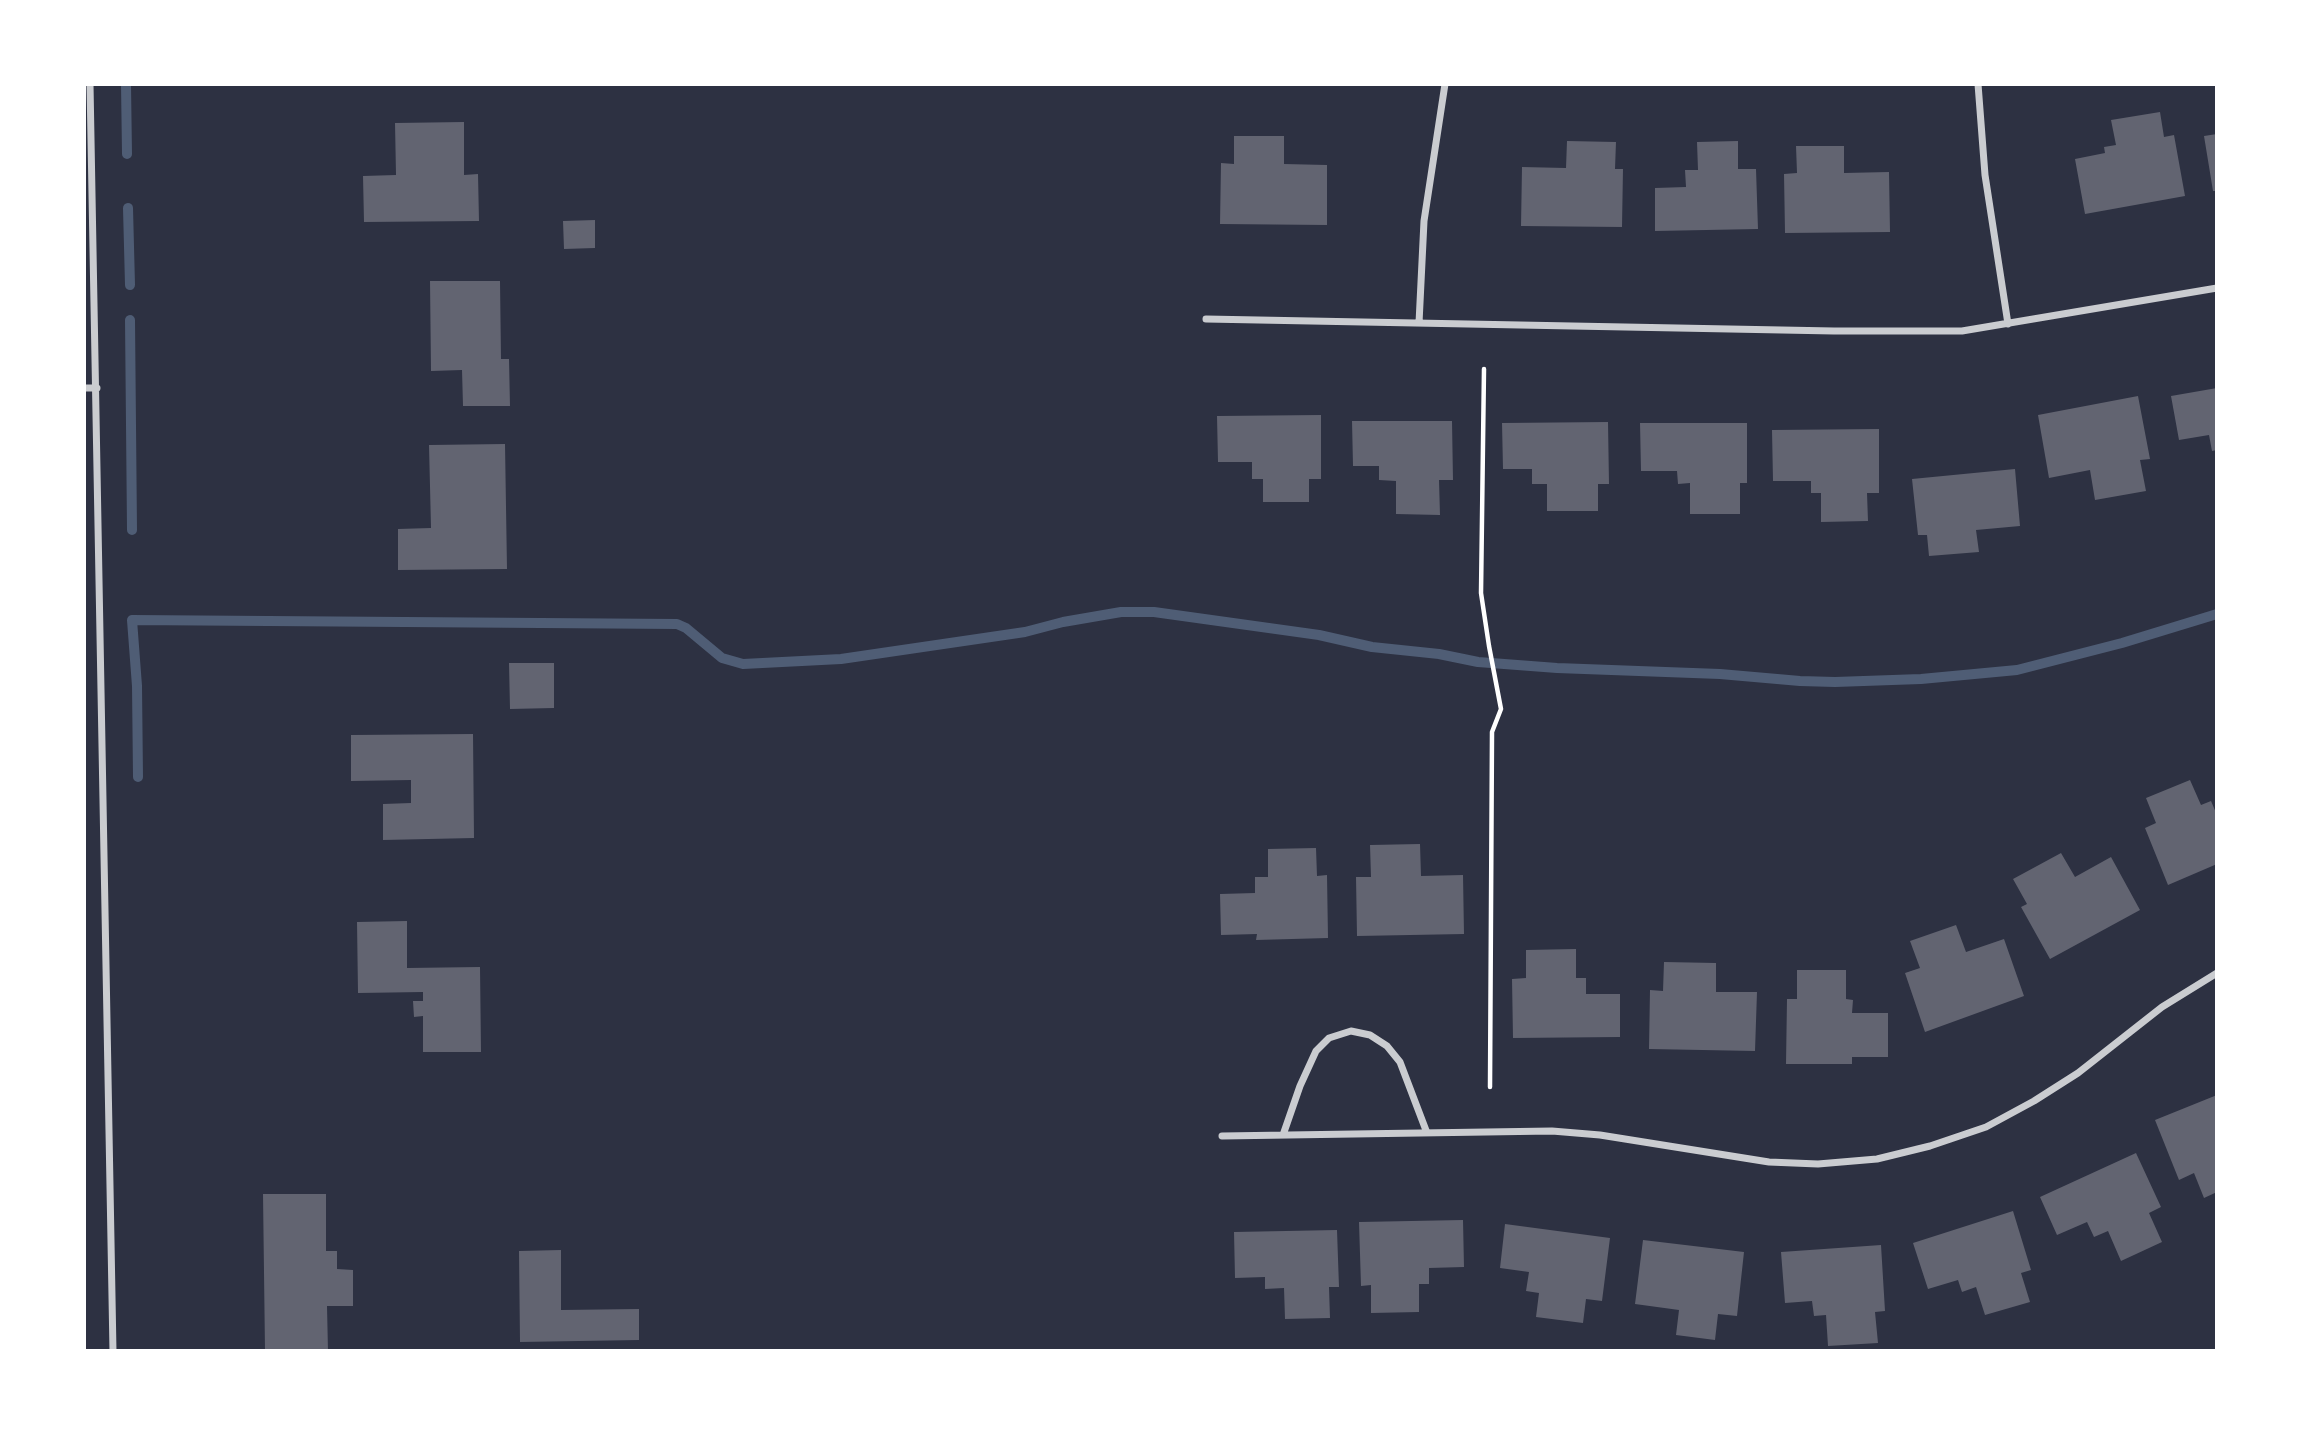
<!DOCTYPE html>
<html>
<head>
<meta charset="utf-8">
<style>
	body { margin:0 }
	#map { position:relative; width:2301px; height:1435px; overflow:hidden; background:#2d3142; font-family:Cabin,sans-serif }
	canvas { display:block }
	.frame { position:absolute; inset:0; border:86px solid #fff; pointer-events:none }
</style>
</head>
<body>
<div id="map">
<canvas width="2301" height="1435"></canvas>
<div class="frame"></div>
</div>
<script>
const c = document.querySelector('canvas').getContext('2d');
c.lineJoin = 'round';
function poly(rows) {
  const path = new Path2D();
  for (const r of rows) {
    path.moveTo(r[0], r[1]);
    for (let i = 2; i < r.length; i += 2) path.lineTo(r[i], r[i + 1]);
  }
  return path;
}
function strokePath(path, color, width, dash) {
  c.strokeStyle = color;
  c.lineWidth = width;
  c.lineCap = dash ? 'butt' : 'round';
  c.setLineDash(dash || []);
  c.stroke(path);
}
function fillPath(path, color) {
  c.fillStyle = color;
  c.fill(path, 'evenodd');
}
const stream = poly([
	[126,84,127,154],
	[128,208,130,285],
	[130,320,132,530],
	[138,777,137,686,132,620,677,624,686,628,722,658,743,664,841,659,1025,632,1063,622,1121,612,1154,612,1319,635,1372,647,1439,654,1478,662,1557,668,1720,674,1800,681,1835,682,1921,679,2017,670,2122,643,2217,614]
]);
const building = poly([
	[2160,112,2164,137,2174,135,2185,196,2085,214,2075,159,2105,153,2104,147,2116,145,2111,120],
	[464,122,464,175,478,174,479,221,364,222,363,176,396,175,395,123],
	[2217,134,2217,191,2213,191,2204,136],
	[1234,136,1284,136,1284,164,1327,165,1327,225,1220,224,1221,163,1234,164],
	[1567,141,1616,142,1615,169,1623,169,1622,227,1521,226,1522,167,1566,168],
	[1738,141,1738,169,1756,169,1758,229,1655,231,1655,188,1686,187,1685,170,1698,170,1697,142],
	[1796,146,1844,146,1844,173,1889,172,1890,232,1785,233,1784,174,1797,173],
	[595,220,595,248,564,249,563,221],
	[430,281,500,281,501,359,509,359,510,406,463,406,462,370,431,371],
	[2217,388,2217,450,2212,451,2209,435,2179,440,2171,396],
	[2138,396,2150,459,2140,460,2146,491,2095,500,2090,470,2049,478,2038,415],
	[1321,415,1321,479,1309,479,1309,502,1263,502,1263,479,1252,479,1252,462,1218,462,1217,416],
	[1352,421,1452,421,1453,480,1439,480,1440,515,1396,514,1396,481,1379,480,1379,466,1353,466],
	[1608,422,1609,484,1598,484,1598,511,1547,511,1547,484,1532,484,1532,469,1503,469,1502,423],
	[1640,423,1747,423,1747,483,1740,483,1740,514,1690,514,1690,483,1678,484,1677,471,1641,471],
	[1879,429,1879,493,1867,493,1868,521,1821,522,1821,493,1811,493,1811,481,1773,481,1772,430],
	[505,444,507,569,398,570,398,529,431,528,429,445],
	[2015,469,2020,526,1976,530,1979,552,1929,556,1927,535,1918,535,1912,479],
	[509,663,554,663,554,708,510,709],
	[473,734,474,838,383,840,383,804,411,803,411,780,351,781,351,735],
	[2190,780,2201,805,2211,801,2217,815,2217,864,2168,885,2145,828,2156,823,2146,798],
	[1420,844,1421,876,1463,875,1464,934,1357,936,1356,877,1371,877,1370,845],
	[1316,848,1317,876,1327,875,1328,938,1256,940,1257,934,1221,935,1220,894,1255,893,1255,877,1268,877,1268,849],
	[2061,853,2075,877,2111,857,2140,910,2050,959,2021,907,2027,904,2013,879],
	[407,921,407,968,480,967,481,1052,423,1052,423,1016,414,1017,413,1001,423,1001,423,992,358,993,357,922],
	[1956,925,1966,952,2004,939,2024,996,1925,1032,1905,973,1920,968,1910,941],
	[1576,949,1576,978,1586,978,1586,994,1620,994,1620,1037,1513,1038,1512,979,1526,978,1526,950],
	[1664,962,1716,963,1716,992,1757,992,1755,1051,1649,1049,1650,990,1663,991],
	[1797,970,1846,970,1846,999,1853,1000,1852,1013,1888,1013,1888,1057,1852,1057,1852,1064,1786,1064,1787,999,1797,999],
	[2217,1095,2217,1192,2204,1198,2194,1173,2179,1180,2155,1120],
	[2136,1153,2161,1207,2149,1213,2162,1242,2121,1261,2108,1231,2094,1237,2087,1222,2057,1235,2040,1197],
	[263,1194,326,1194,326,1251,337,1251,337,1269,353,1270,353,1306,327,1306,328,1351,265,1351],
	[2013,1211,2031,1270,2021,1273,2030,1302,1985,1315,1976,1287,1962,1292,1958,1280,1928,1289,1913,1243],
	[1463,1220,1464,1267,1429,1268,1429,1284,1419,1284,1419,1312,1371,1313,1371,1285,1361,1286,1359,1222],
	[1505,1224,1610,1238,1602,1301,1586,1299,1583,1323,1536,1317,1539,1293,1526,1291,1529,1272,1500,1268],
	[1337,1230,1339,1287,1329,1287,1330,1318,1285,1319,1284,1288,1265,1289,1265,1277,1235,1278,1234,1232],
	[1643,1240,1744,1252,1737,1316,1718,1314,1715,1340,1676,1335,1679,1310,1635,1304],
	[1881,1245,1885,1311,1875,1312,1878,1343,1828,1346,1826,1315,1814,1316,1812,1301,1785,1303,1781,1252],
	[561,1250,561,1310,639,1309,639,1340,520,1342,519,1251]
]);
const path = poly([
	[1484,369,1481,593,1489,646,1501,709,1492,732,1490,1087]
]);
const minor = poly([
	[90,84,113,1351],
	[1978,84,1985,175,2008,324],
	[1206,319,1834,331,1962,331,2217,288],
	[1419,323,1424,221,1445,84],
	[84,388,97,388],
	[1283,1135,1300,1086,1316,1051,1329,1038,1351,1031,1370,1035,1387,1046,1400,1062,1427,1133],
	[1222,1136,1552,1131,1600,1135,1769,1162,1818,1164,1877,1159,1930,1146,1986,1127,2034,1101,2078,1073,2162,1007,2217,973]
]);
strokePath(stream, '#4f5d75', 10);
fillPath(building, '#626471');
strokePath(path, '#fff', 4.5);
strokePath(minor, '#caccd0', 7);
</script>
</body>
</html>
